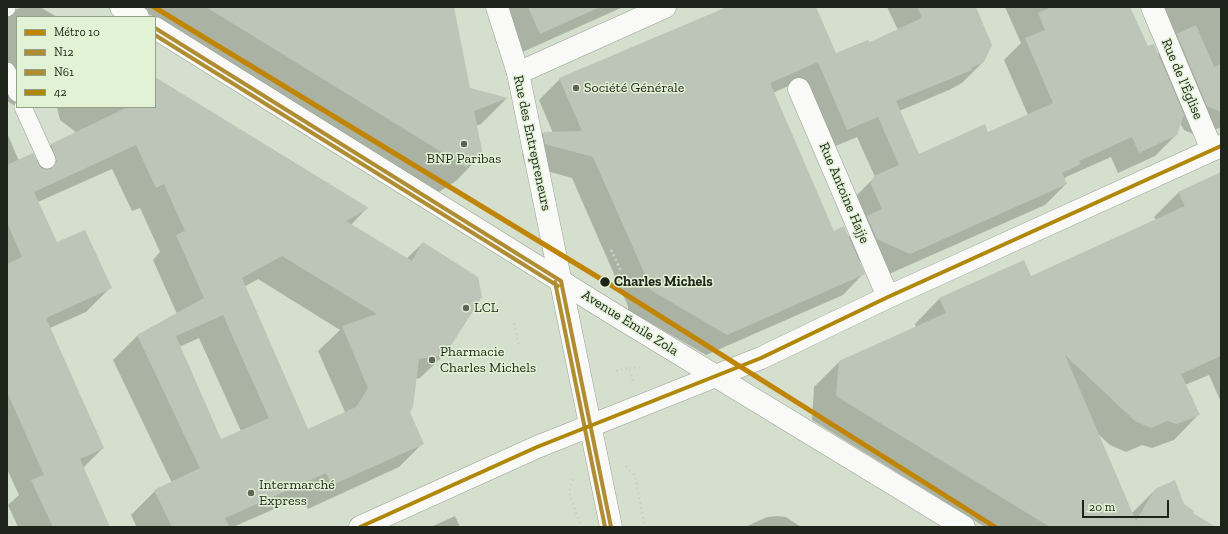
<!DOCTYPE html>
<html>
<head>
<meta charset="utf-8">
<style>
	body { margin:0 }
	#map { position:relative; width:1228px; height:534px; overflow:hidden; background:#d5dfce; font-family:"Zilla Slab",serif }
	canvas { display:block }
	.frame { position:absolute; inset:0; border:8px solid #1e2419; pointer-events:none }
	.legend { position:absolute; left:16px; top:16px; width:140px; height:92px; box-sizing:border-box; background:#e1f2d5; border:1px solid #93a08a; margin:0; padding:5px 7px; list-style:none; font-size:12px; color:#1e2419 }
	.legend li { display:flex; align-items:center; gap:8px; height:20px }
	.legend b { width:20px; border:1px solid #93a08a }
	.scale { position:absolute; left:1082px; top:500px; width:87px; height:18px; box-sizing:border-box; border:2px solid #1e2419; border-top:0; padding-left:5px; font-size:12px; line-height:14px; white-space:nowrap; color:#1e2419; -webkit-text-stroke:3px #e1f2d5; paint-order:stroke }
</style>
</head>
<body>
<div id="map">
<canvas width="1228" height="534"></canvas>
<div class="frame"></div>
<ul class="legend">
<li><b style="height:5px;background:#c08504"></b>Métro 10</li>
<li><b style="height:5px;background:#b08d32"></b>N12</li>
<li><b style="height:5px;background:#b08d32"></b>N61</li>
<li><b style="height:5px;background:#b08809"></b>42</li>
</ul>
<div class="scale">20 m</div>
</div>
<script>
const c = document.querySelector('canvas').getContext('2d');
c.lineJoin = 'round';
function fillPath(path, color) {
  c.fillStyle = color;
  c.fill(path, 'evenodd');
}
function poly(rows) {
  const path = new Path2D();
  for (const r of rows) {
    path.moveTo(r[0], r[1]);
    for (let i = 2; i < r.length; i += 2) path.lineTo(r[i], r[i + 1]);
  }
  return path;
}
function strokePath(path, color, width, dash) {
  c.strokeStyle = color;
  c.lineWidth = width;
  c.lineCap = dash ? 'butt' : 'round';
  c.setLineDash(dash || []);
  c.stroke(path);
}
function label(font, color, halo, rows, align = 'center') {
  c.font = font + ' "Zilla Slab",serif';
  c.lineWidth = 3;
  c.setLineDash([]);
  c.textBaseline = 'middle';
  c.strokeStyle = halo;
  c.fillStyle = color;
  for (const [text, x, y, turn = 0] of rows) {
    c.save();
    c.translate(x, y);
    c.rotate((+turn || 0) * Math.PI / 180);
    c.textAlign = isNaN(turn) ? turn : align;
    if (halo) c.strokeText(text, 0, 0);
    c.fillText(text, 0, 0);
    c.restore();
  }
}
const shadow = poly([
	[27,7,40,7,57,17,17,17,17,107,7,101,7,18,17,9],
	[138,7,453,7,469,88,506,99,481,124,476,126,482,154,456,181,439,192],
	[498,7,623,7,518,54],
	[730,7,815,7,836,55,869,43,898,30,887,7,975,7,983,62,962,83,949,90,899,111,918,155,988,133,1028,115,1004,60,1021,43,1005,7,1129,7,1147,48,1157,55,1169,43,1153,7,1221,7,1221,127,1200,137,1184,130,1180,123,1177,134,1155,156,1118,173,1111,157,1066,177,1064,179,1066,184,1045,205,889,274,858,261,863,274,843,295,706,355,628,310,628,306,572,178,525,165,522,154,543,133,553,133,539,100,560,79],
	[797,82,826,150,857,137,875,177,854,198,859,225,848,237,833,233,773,93],
	[155,78,367,208,351,225,406,259,423,243,445,354,420,378,416,379,409,412,423,443,399,467,308,509,302,497,233,527,133,527,136,526,131,515,155,491,172,483,113,360,137,336,177,314,153,260,160,252,140,208,132,211,112,169,38,202,56,243,110,288,86,312,50,328,103,448,83,468,109,527,18,527,8,505,19,495,7,469,7,133,19,161,36,161,51,145,77,133,60,120,57,107,155,107],
	[258,279,340,330,318,351,345,412,307,430,244,287],
	[199,338,241,431,221,440,179,347],
	[1221,173,1221,402,1209,375,1185,385,1198,415,1174,440,1152,448,1142,445,1126,452,1110,445,1097,433,1132,513,1156,489,1183,505,1191,513,1214,527,985,527,812,420,814,387,839,362,916,327,915,324,939,299,1024,261,1030,277,1156,220,1154,217,1179,192],
	[455,516,460,527,431,527],
	[777,516,786,517,801,527,745,527,767,517]
]);
const building = poly([
	[206,7,454,7,470,88,508,98,474,111,483,155,466,167],
	[528,7,600,7,540,34],
	[727,7,816,7,836,53,868,40,870,42,922,18,917,7,976,7,992,45,984,62,971,68,972,70,896,101,919,154,985,124,988,132,1053,103,1025,38,1045,30,1038,13,1052,7,1130,7,1148,46,1154,44,1184,115,1177,135,1139,153,1132,137,1079,161,1081,164,1062,173,1067,184,910,254,877,239,867,216,882,209,871,184,874,176,899,165,878,117,847,130,818,62,770,83,834,231,844,226,865,274,727,335,649,289,646,277,593,157,545,144,543,132,582,131,559,78],
	[1196,25,1214,67,1221,64,1221,112,1207,106,1177,34],
	[155,77,369,208,346,221,412,261,423,242,478,277,482,297,445,355,419,359,413,407,410,412,424,444,332,485,326,473,225,518,229,527,172,527,154,490,200,468,137,335,204,298,176,235,185,231,164,184,156,188,136,145,34,192,57,242,85,230,112,288,46,318,104,448,80,459,110,527,53,527,31,480,44,475,7,392,7,264,22,257,7,222,7,165,33,153,41,168,46,170,51,169,57,161,51,144,128,107,155,107],
	[282,256,377,314,342,326,368,388,356,407,308,429,242,278],
	[223,315,269,418,221,439,176,336],
	[1221,172,1221,356,1181,374,1200,415,1177,424,1167,421,1151,428,1135,421,1065,355,1136,521,1155,489,1175,480,1184,504,1194,511,1193,513,1216,527,1050,527,836,396,839,361,946,313,939,298,1024,260,1031,276,1185,206,1178,192]
]);
const path = poly([
	[611,250,621,271],
	[514,323,519,346],
	[629,368,640,367],
	[616,371,629,368,633,382],
	[626,466,635,476,645,527],
	[573,479,569,492,581,527]
]);
const pedestrian = poly([
	[7,8,7,7],
	[7,71,17,93],
	[23,107,47,160]
]);
const minor = poly([
	[1152,7,1212,150],
	[518,73,665,7],
	[799,89,888,297],
	[360,527,537,447,761,358,888,297,1221,146]
]);
const tertiary = poly([
	[497,7,518,73,611,527]
]);
const secondary = poly([
	[121,7,138,17],
	[155,28,612,313,964,527]
]);
const bus1 = poly([
	[155,28,561,281],
	[561,281,611,527]
]);
const bus2 = poly([
	[155,35,558,286],
	[555,282,605,527]
]);
const bus3 = poly([
	[360,527,537,447,761,358,888,297,1221,146]
]);
const metro1 = poly([
	[154,7,606,282,995,527]
]);
const markers = [
	[576,88,4,"#5e6558"],
	[464,144,4,"#5e6558"],
	[605,282,5.5,"#1e2419"],
	[466,308,4,"#5e6558"],
	[432,360,4,"#5e6558"],
	[251,493,4,"#5e6558"]
];
const streetNames = [
	["Rue de l'Église",1182,79,67],
	["Rue des Entrepreneurs",532,143,78],
	["Rue Antoine Hajje",844,193,67],
	["Avenue Émile Zola",630,323,32]
];
const poiNames = [
	["Société Générale",584,88],
	["BNP Paribas",464,159,"center"],
	["LCL",474,308],
	["Pharmacie",440,352],
	["Charles Michels",440,368],
	["Intermarché",259,485],
	["Express",259,501]
];
const stopNames = [
	["Charles Michels",614,282]
];
fillPath(shadow, '#0003');
fillPath(building, '#bdc5b8');
strokePath(pedestrian, '#98a093', 18);
strokePath(minor, '#98a093', 23);
strokePath(tertiary, '#98a093', 23);
strokePath(secondary, '#98a093', 23);
strokePath(path, '#ced1cc', 2.5, [2, 3]);
strokePath(pedestrian, '#f9faf8', 17);
strokePath(minor, '#f9faf8', 22);
strokePath(tertiary, '#f9faf8', 22);
strokePath(secondary, '#f9faf8', 22);
strokePath(bus1, '#b08d32', 4);
strokePath(bus2, '#b08d32', 4);
strokePath(bus3, '#b08809', 4);
strokePath(metro1, '#c08504', 5);
for (const [x, y, r, color] of markers) {
  const dot = new Path2D();
  dot.arc(x, y, r, 0, 2 * Math.PI);
  c.fillStyle = color;
  c.fill(dot);
  strokePath(dot, '#e1f2d5', 1.5);
}
label('14px', '#1e2419', '#e1f2d5', streetNames);
label('14px', '#1e2419', '#e1f2d5', poiNames, 'left');
label('bold 14px', '#1e2419', '#e1f2d5', stopNames, 'left');
</script>
</body>
</html>
